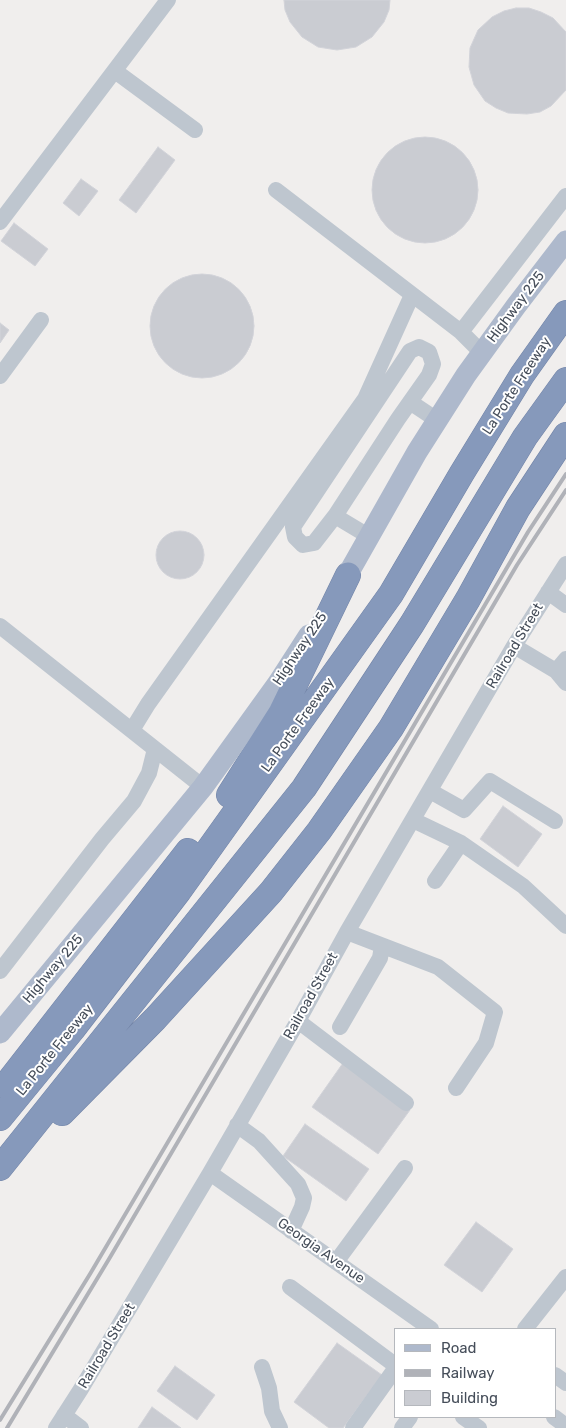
<!DOCTYPE html>
<html>
<head>
<meta charset="utf-8">
<style>
	body { margin:0 }
	#map { position:relative; width:566px; height:1428px; overflow:hidden; background:#f0eeed; font-family:Rubik,sans-serif }
	canvas { display:block }
	.legend { position:absolute; left:394px; top:1328px; width:162px; height:90px; box-sizing:border-box; background:#fff; border:1px solid #b5b8bd; margin:0; padding:6px 9px; list-style:none; font-size:15px; color:#464e5a }
	.legend li { display:flex; align-items:center; gap:10px; height:25px }
	.legend b { width:25px; border:1px solid #b5b8bd }
</style>
</head>
<body>
<div id="map">
<canvas width="566" height="1428"></canvas>
<ul class="legend">
<li><b style="height:6px;background:#aeb9cc"></b>Road</li>
<li><b style="height:6px;background:#b0b2b8"></b>Railway</li>
<li><b style="height:14px;background:#caccd2"></b>Building</li>
</ul>
</div>
<script>
const c = document.querySelector('canvas').getContext('2d');
c.lineJoin = 'round';
function fillPath(path, color) {
  c.fillStyle = color;
  c.fill(path, 'evenodd');
}
function poly(rows) {
  const path = new Path2D();
  for (const r of rows) {
    if (r.length === 3) {
      path.moveTo(r[0] + r[2], r[1]);
      path.arc(r[0], r[1], r[2], 0, 2 * Math.PI);
      continue;
    }
    path.moveTo(r[0], r[1]);
    for (let i = 2; i < r.length; i += 2) path.lineTo(r[i], r[i + 1]);
  }
  return path;
}
function strokePath(path, color, width, dash) {
  c.strokeStyle = color;
  c.lineWidth = width;
  c.lineCap = dash ? 'butt' : 'round';
  c.setLineDash(dash || []);
  c.stroke(path);
}
function label(font, color, halo, rows, align = 'center') {
  c.font = font + ' Rubik,sans-serif';
  c.lineWidth = 4;
  c.setLineDash([]);
  c.textBaseline = 'middle';
  c.strokeStyle = halo;
  c.fillStyle = color;
  for (const [text, x, y, turn = 0] of rows) {
    c.save();
    c.translate(x, y);
    c.rotate((+turn || 0) * Math.PI / 180);
    c.textAlign = isNaN(turn) ? turn : align;
    if (halo) c.strokeText(text, 0, 0);
    c.fillText(text, 0, 0);
    c.restore();
  }
}
const building = poly([
	[284,0,390,0,389,10,384,22,372,37,356,47,337,50,318,47,302,37,290,22,285,10,284,0],
	[516,8,529,8,541,12,553,18,566,32,566,90,551,106,540,112,527,114,508,113,496,108,485,101,474,85,469,67,470,48,478,30,492,17,504,11,516,8],
	[425,190,53],
	[158,147,175,160,136,213,119,200,158,147],
	[81,179,98,191,79,216,63,203,81,179],
	[14,223,48,249,35,266,1,241,14,223],
	[202,326,52],
	[0,323,9,330,0,343,0,323],
	[180,555,24],
	[503,806,542,834,518,867,480,839,503,806],
	[343,1063,410,1110,378,1154,312,1107,343,1063],
	[305,1124,369,1169,346,1201,283,1156,305,1124],
	[476,1222,513,1249,482,1292,444,1265,476,1222],
	[337,1343,382,1375,343,1428,329,1428,294,1402,337,1343],
	[175,1366,215,1395,197,1420,157,1391,175,1366],
	[152,1407,181,1428,138,1428,152,1407]
]);
const minor = poly([
	[115,71,195,130],
	[276,190,461,332,482,353],
	[0,222,168,0],
	[461,332,566,196],
	[0,376,41,320],
	[410,402,437,420],
	[335,516,398,419,429,375,433,364,429,352,419,347,410,351,293,527,295,537,303,545,314,543,335,516,370,537],
	[548,592,566,605],
	[0,626,203,787],
	[514,646,556,671,566,683],
	[556,671,566,659],
	[132,730,148,704,365,399,412,295],
	[430,791,464,810,490,781,555,821],
	[413,820,461,843,523,886,566,926],
	[435,881,461,843],
	[347,932,438,967,495,1012,486,1043,456,1088],
	[0,971,102,839,134,801,149,773,155,749],
	[298,1021,406,1103],
	[340,1027,380,958,382,946],
	[237,1125,259,1141,298,1184,304,1198,302,1207,291,1231],
	[210,1173,431,1329],
	[336,1262,405,1168],
	[290,1287,395,1365],
	[525,1329,566,1277],
	[262,1367,269,1388,272,1411,280,1428],
	[555,1375,566,1383],
	[64,1415,81,1428],
	[463,1417,479,1428],
	[554,1417,566,1426],
	[56,1428,81,1389,210,1173,298,1021,347,932,514,646,566,564],
	[353,1428,395,1369],
	[402,1428,410,1417]
]);
const major = poly([
	[340,588,417,452,466,375,516,306,566,241],
	[0,1033,203,787,278,683,309,635]
]);
const highway = poly([
	[229,795,281,713,348,575],
	[5,1086,188,851],
	[62,1113,155,1019,271,892,319,831,391,728,468,599,518,508,566,435],
	[0,1118,73,1029,179,891,391,594,462,473,522,375,566,313],
	[0,1168,304,788,412,624,525,437,566,380]
]);
const rail = poly([
	[0,1420,90,1274,528,532,566,474],
	[7,1428,109,1259,517,565,566,490]
]);
const streetNames = [
	["Highway 225",516,307,-53],
	["La Porte Freeway",517,386,-57],
	["Railroad Street",515,646,-59],
	["Highway 225",300,649,-56],
	["La Porte Freeway",298,725,-54],
	["Highway 225",53,969,-50],
	["Railroad Street",311,996,-61],
	["La Porte Freeway",55,1050,-51],
	["Georgia Avenue",321,1251,35],
	["Railroad Street",107,1346,-59]
];
fillPath(building, '#caccd2');
strokePath(building, '#d2d3d9', 1);
strokePath(highway, '#7284a7', 26);
strokePath(minor, '#bec6cf', 16);
strokePath(major, '#aeb9cc', 21);
strokePath(highway, '#8699bb', 25);
strokePath(rail, '#b0b2b8', 4);
label('14px', '#464e5a', '#fff', streetNames);
</script>
</body>
</html>
